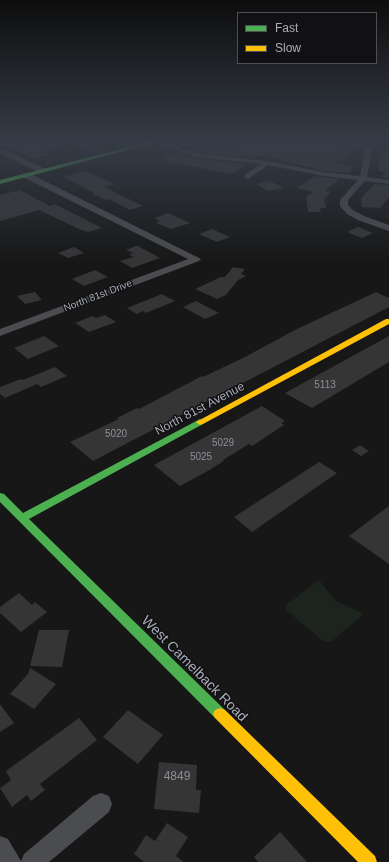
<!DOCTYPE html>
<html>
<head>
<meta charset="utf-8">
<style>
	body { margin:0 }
	#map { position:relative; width:389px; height:862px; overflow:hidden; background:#171717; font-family:Helvetica,sans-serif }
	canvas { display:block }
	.legend { position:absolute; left:237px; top:12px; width:140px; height:52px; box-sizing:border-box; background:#111113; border:1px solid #4d4f55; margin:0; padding:5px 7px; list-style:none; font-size:12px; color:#a8adb8 }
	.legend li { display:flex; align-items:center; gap:8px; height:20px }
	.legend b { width:20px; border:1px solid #4d4f55 }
</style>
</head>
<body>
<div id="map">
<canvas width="389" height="862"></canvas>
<ul class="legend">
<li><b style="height:5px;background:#4caf50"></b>Fast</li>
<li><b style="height:5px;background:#ffc107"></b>Slow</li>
</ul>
</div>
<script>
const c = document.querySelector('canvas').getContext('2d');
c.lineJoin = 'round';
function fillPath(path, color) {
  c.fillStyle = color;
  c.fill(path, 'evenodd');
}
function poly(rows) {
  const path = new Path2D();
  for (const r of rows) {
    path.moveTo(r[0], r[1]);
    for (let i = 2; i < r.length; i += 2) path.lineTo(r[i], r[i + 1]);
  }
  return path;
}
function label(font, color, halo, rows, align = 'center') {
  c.font = font + ' Helvetica,sans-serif';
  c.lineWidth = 3;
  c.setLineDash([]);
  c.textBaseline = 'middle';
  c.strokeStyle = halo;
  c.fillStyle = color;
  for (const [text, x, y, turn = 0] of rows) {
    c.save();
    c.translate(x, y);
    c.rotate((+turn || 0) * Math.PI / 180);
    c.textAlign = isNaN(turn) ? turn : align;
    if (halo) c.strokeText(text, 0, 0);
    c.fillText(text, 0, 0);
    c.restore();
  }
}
const green = poly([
	[319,580,336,601,364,614,331,642,323,641,286,610,285,606]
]);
const building = poly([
	[1,143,58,143,59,146,42,151,51,155,33,158],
	[237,143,336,143,360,149,335,163,354,166,349,173,324,171,264,156,259,156,252,158,196,152,189,149,206,144,231,149],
	[389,149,389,178,381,177,386,172,379,171,380,155],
	[177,152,195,158,245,164,234,173,229,174,172,162,160,157],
	[86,171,115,184,104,187,143,206,130,210,109,199,106,200,92,194,95,193,63,177],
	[315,176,340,179,324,191,331,192,324,199,326,208,320,208,321,212,308,212,306,197,313,192,297,188],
	[271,181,283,188,268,191,256,184],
	[375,184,389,185,389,197,380,208,362,207,361,198],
	[20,190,50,206,55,204,102,228,88,232,83,230,81,230,39,210,0,221,0,195],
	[168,213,190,223,171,229,156,223,160,221,154,218],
	[358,227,373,233,362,238,347,232],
	[212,229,230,237,217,242,199,234],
	[136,246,138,246,160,258,132,268,120,261,134,257,129,255,133,253,126,250],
	[74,247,84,253,68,258,58,253],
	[233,267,245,269,241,274,246,276,238,280,226,295,217,299,195,289,221,277,225,277],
	[95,270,108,277,84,286,72,279],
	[35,292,42,300,25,304,17,296],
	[376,292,389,298,389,307,93,461,70,442,119,419,117,418,137,408,139,409,202,376,203,377,243,358,295,330],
	[162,294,175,301,146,313,143,311,137,314,127,308],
	[196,301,219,313,205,319,183,307],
	[105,315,116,322,89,332,75,323,92,316,96,318],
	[44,336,59,346,28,359,14,348],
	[389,336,389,362,312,408,285,393],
	[55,367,67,376,41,387,37,384,5,398,0,394,0,387,21,379,23,380],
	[262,406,285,421,281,423,284,425,252,446,249,444,223,460,224,461,206,472,180,486,154,465],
	[360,445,369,451,361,456,352,450],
	[319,462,337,473,252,532,234,517],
	[389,506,389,564,349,536],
	[19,593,32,605,35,602,47,612,21,632,0,613,0,607],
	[39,630,69,630,62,667,30,666],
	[30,668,56,684,34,709,10,694,28,674],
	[0,704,14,723,0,732],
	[128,710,163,735,138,764,103,737],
	[79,718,97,740,40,784,45,790,31,801,27,795,12,807,0,788,11,780,6,771],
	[159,762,197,765,196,790,201,790,199,813,154,809],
	[167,823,188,837,176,856,184,862,144,862,134,854,146,835,155,841],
	[280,832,307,862,258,862,254,857]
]);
const lane = poly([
	[74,143,78,143,106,155,103,156,74,143]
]);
const street = poly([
	[158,143,168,143,196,153,267,161,324,172,360,176,365,149,337,143,352,143,368,146,371,143,378,143,372,149,367,177,389,180,389,184,365,181,348,200,348,205,353,210,364,216,389,225,389,231,358,220,347,214,340,206,340,200,358,180,324,176,268,165,248,179,244,177,245,175,261,164,195,157,158,143],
	[0,148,46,169,47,171,43,173,40,173,0,153,0,148],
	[23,173,29,173,201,259,199,261,0,336,0,329,188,259,23,177,23,173],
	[101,793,109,796,112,804,109,812,49,862,0,862,0,836,8,839,21,861,24,854,93,796,101,793]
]);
const fast = poly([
	[145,143,153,143,0,184,0,180,145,143],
	[200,419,204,422,203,424,29,519,225,710,227,714,225,718,220,720,215,718,0,502,0,493,4,494,23,513,200,419]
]);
const slow = poly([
	[386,319,389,319,389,324,203,424,200,425,196,422,386,319],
	[220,708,225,710,375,856,377,862,358,862,215,718,213,714,215,710,220,708]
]);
const farStreetnames = [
	["North 81st Drive",98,296,-21]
];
const numberNames = [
	["5113",325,385],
	["5020",116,434],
	["5029",223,443],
	["5025",201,457]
];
const streetNames = [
	["North 81st Avenue",200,409,-28]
];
const nearNumbernames = [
	["4849",177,777]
];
const nearStreetnames = [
	["West Camelback Road",194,669,45]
];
fillPath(green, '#1d241e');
fillPath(building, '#353536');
fillPath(lane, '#4b4c50');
fillPath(street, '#4b4c50');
fillPath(fast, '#4caf50');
fillPath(slow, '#ffc107');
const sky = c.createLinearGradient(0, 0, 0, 264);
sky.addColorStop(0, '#0d0d0d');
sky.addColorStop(0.54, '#363c47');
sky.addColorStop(1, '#363c4700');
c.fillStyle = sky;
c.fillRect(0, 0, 389, 264);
label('10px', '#a8adb8', '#111113', farStreetnames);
label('10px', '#8b8f98', null, numberNames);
label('12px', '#a8adb8', '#111113', streetNames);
label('12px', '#8b8f98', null, nearNumbernames);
label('14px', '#a8adb8', '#111113', nearStreetnames);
</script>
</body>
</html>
